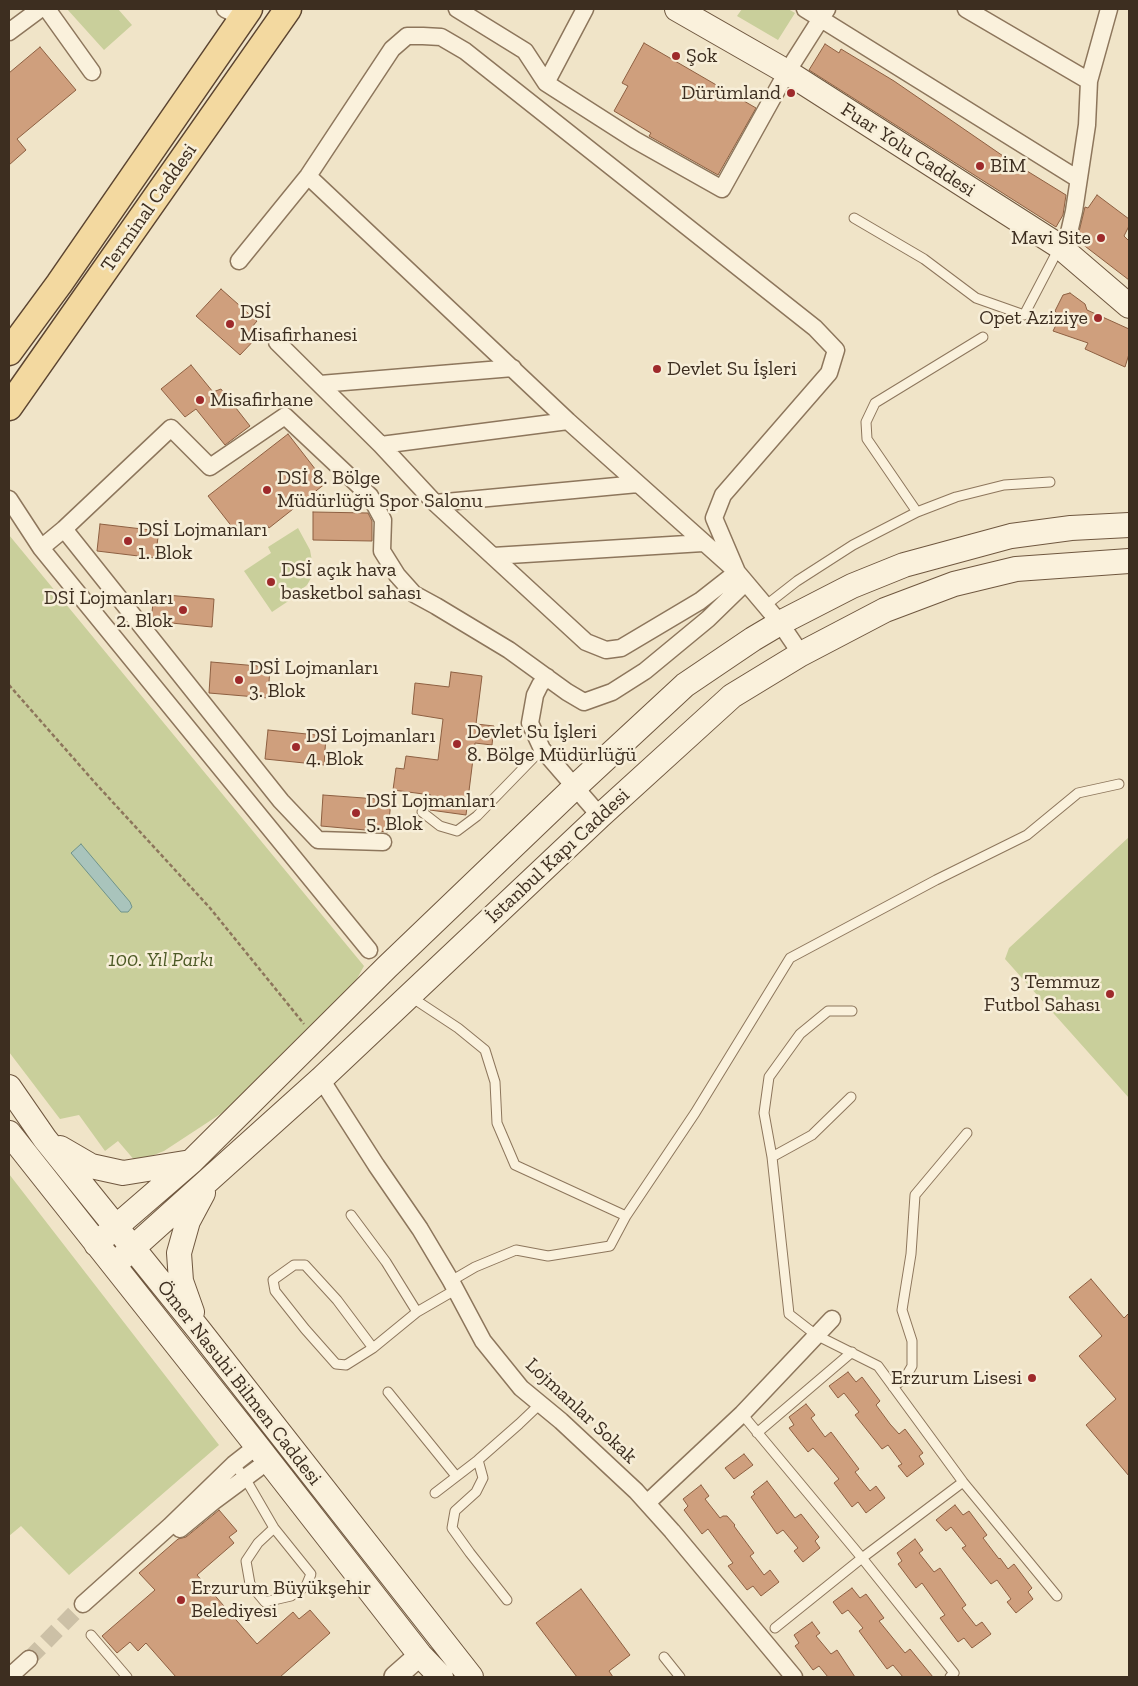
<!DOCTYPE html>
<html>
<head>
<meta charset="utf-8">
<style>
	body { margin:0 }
	#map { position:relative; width:1138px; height:1686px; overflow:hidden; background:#f0e4c8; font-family:"Zilla Slab",serif }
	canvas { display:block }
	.frame { position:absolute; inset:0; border:10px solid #3d2e20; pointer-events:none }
</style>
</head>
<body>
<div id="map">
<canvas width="1138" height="1686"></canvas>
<div class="frame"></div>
</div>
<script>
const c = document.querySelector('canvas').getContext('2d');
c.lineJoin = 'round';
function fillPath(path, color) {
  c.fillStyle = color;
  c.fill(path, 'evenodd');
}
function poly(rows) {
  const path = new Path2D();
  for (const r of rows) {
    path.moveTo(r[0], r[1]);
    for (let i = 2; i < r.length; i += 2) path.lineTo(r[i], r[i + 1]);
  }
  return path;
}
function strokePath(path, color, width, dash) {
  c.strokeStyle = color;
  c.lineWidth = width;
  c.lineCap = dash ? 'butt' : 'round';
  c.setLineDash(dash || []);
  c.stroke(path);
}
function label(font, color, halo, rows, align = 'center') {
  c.font = font + ' "Zilla Slab",serif';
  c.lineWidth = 5;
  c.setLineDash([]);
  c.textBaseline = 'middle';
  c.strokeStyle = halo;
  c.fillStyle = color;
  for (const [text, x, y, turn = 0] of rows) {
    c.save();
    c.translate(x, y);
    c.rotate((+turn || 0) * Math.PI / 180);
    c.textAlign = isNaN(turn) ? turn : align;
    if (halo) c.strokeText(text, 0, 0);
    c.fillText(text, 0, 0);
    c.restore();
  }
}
const green = poly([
	[67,9,118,9,132,25,104,50],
	[742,9,788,9,795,13,778,40,737,16],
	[298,528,310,550,312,561,311,578,307,585,299,592,299,594,272,612,244,571,271,553,268,547],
	[9,535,364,966,354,984,225,1111,164,1151,136,1162,118,1141,105,1151,79,1115,60,1119,9,1052],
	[1129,837,1129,1098,1005,959,1009,948],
	[9,1174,219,1445,69,1575,21,1526,9,1536]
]);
const water = poly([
	[81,844,130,902,132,907,128,912,121,912,71,853,81,844]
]);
const building = poly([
	[644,43,756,108,718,175,649,136,651,133,614,111,628,86,622,83,644,43],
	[825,44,839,53,841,49,894,81,1006,158,1066,195,1063,215,1056,227,809,70,825,44],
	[40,47,76,90,17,139,26,150,9,165,9,73,40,47],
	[1097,195,1129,219,1129,226,1124,236,1129,241,1129,280,1077,240,1085,207,1088,208,1097,195],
	[221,289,257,321,252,327,260,334,240,355,196,316,221,289],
	[1070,293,1085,304,1087,310,1129,329,1129,354,1125,367,1085,349,1088,343,1053,331,1060,317,1055,311,1063,295,1070,293],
	[191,365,213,392,221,389,250,426,225,445,196,409,185,417,161,389,191,365],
	[288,434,326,483,269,528,267,525,253,536,241,522,233,528,208,496,288,434],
	[313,512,368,513,372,521,372,541,313,540,313,512],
	[100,524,159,531,155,558,97,551,100,524],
	[154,594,214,599,212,627,151,621,154,594],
	[211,662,270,667,268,698,209,693,211,662],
	[451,672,482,676,476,724,494,726,492,745,475,743,466,815,430,810,431,795,393,790,396,768,404,769,406,756,438,760,443,719,412,714,415,683,449,687,451,672],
	[268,730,326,736,324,765,265,759,268,730],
	[323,795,391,800,388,832,321,826,323,795],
	[1091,1279,1124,1318,1129,1313,1129,1476,1086,1425,1116,1399,1079,1356,1102,1336,1069,1297,1091,1279],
	[848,1372,856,1382,862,1377,880,1401,876,1405,890,1424,899,1434,905,1429,923,1453,919,1456,924,1464,907,1477,898,1466,902,1464,888,1445,882,1449,855,1415,859,1412,844,1393,838,1398,829,1386,848,1372],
	[806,1404,815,1415,811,1418,825,1437,831,1432,859,1469,855,1472,870,1491,876,1486,885,1498,866,1513,858,1502,852,1507,834,1483,839,1479,822,1458,813,1448,808,1452,789,1428,794,1425,789,1417,806,1404],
	[744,1454,753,1465,734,1479,725,1468,744,1454],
	[767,1481,795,1518,801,1514,819,1537,815,1541,820,1548,803,1562,794,1551,798,1548,783,1530,777,1534,751,1497,755,1494,753,1492,767,1481],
	[701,1485,709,1496,705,1499,720,1518,723,1516,727,1516,735,1525,734,1526,754,1553,750,1556,764,1575,770,1570,779,1582,761,1596,753,1586,747,1590,728,1566,733,1563,708,1529,702,1534,684,1510,688,1506,683,1499,701,1485],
	[955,1505,963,1515,969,1511,987,1535,983,1538,999,1559,1000,1558,1008,1569,1014,1564,1032,1588,1028,1592,1033,1599,1016,1613,1007,1602,1011,1599,997,1580,991,1584,962,1548,966,1546,951,1527,946,1531,936,1520,955,1505],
	[219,1510,237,1531,229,1537,234,1543,197,1575,257,1644,293,1612,299,1619,310,1610,330,1633,280,1677,176,1677,146,1643,138,1651,130,1642,117,1653,102,1636,155,1590,139,1573,178,1539,186,1537,219,1510],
	[915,1539,923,1550,919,1553,934,1572,940,1568,966,1605,962,1608,976,1626,982,1622,991,1634,972,1648,964,1638,958,1642,940,1618,945,1615,922,1583,916,1588,898,1564,902,1561,897,1553,915,1539],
	[852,1588,860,1598,866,1594,884,1618,879,1621,905,1653,910,1649,933,1677,903,1677,893,1665,887,1669,859,1631,863,1628,848,1610,842,1614,833,1602,852,1588],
	[581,1589,630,1655,609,1671,613,1677,577,1677,536,1623,581,1589],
	[812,1622,820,1633,816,1636,831,1654,837,1650,855,1677,828,1677,819,1666,813,1670,795,1646,799,1643,794,1635,812,1622]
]);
const minorTunnel = poly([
	[29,1659,83,1604]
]);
const path = poly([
	[9,685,97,785,210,908,304,1024]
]);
const service = poly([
	[854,218,924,259,976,298,1024,315,1059,248],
	[917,512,867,439,866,422,875,403,983,337],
	[765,606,797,581,853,545,917,512,956,497,1004,485,1050,482],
	[422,812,440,826,457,831,477,816,542,749],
	[411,997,458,1028,485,1050,495,1082,497,1123,515,1165,626,1216,695,1113,790,958,936,880,1027,835,1078,793,1119,784],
	[852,1011,828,1011,800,1034,769,1077,764,1113,772,1157,789,1314,816,1335,878,1366,963,1482,1057,1596],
	[772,1157,812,1135,851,1097],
	[351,1215,386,1262,417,1312],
	[451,1281,475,1267,516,1250,548,1256,610,1246,626,1216],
	[373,1348,337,1300,305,1265,294,1265,273,1280,275,1291,305,1329,336,1364,346,1365,373,1348,417,1312,455,1290],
	[893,1387,905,1378,912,1366,912,1341,902,1310,911,1254,915,1195,967,1133],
	[388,1392,456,1476],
	[742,1414,862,1558,954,1673,950,1677],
	[757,1433,852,1352],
	[478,1460,483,1478,476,1492,455,1511,452,1528,470,1553,507,1600],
	[234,1464,245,1478,274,1528,311,1574,306,1586,291,1596,265,1602,250,1584,246,1561,258,1543,274,1528],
	[435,1493,478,1460,519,1424,540,1404],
	[775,1628,862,1558,963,1482],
	[91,1635,127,1677],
	[664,1657,680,1677]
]);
const minor = poly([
	[47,9,92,72],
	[225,9,243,18],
	[457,9,525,51,546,83,635,140,722,189,787,72,827,9],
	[805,9,1078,179],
	[966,9,1089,81],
	[9,32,40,9],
	[546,83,585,9],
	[1059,246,1068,237,1074,211,1087,125,1089,81,1109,9],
	[239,261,308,176,392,49,407,36,423,36,441,37,465,51,815,328,836,350,829,373,723,495,714,518,737,572,780,623,801,654],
	[277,342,381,445,435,503,586,642,606,650,621,648,700,601,737,572,568,421,308,176],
	[320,384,513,368],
	[381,445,568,421],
	[9,499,41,548,369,950],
	[435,503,638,484],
	[64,529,281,801,318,840,383,842],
	[41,548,64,529,171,428,210,467,285,416,370,496,383,520,382,551,397,575,414,594,436,606,509,650,567,692,584,702,612,692,645,671,708,619,745,583],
	[493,556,703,543],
	[547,677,540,685,535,695,530,723,542,749,600,816],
	[321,1079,376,1165,420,1229,451,1281,483,1341,521,1388,561,1421,636,1491,672,1531,794,1677],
	[647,1503,742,1414,832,1319],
	[180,1529,214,1501,268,1461],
	[83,1604,170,1526,234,1464,257,1446],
	[9,1677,29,1659]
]);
const tertiary = poly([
	[395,1677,420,1655]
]);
const secondary = poly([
	[677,9,787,72,1059,246,1129,306],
	[9,1087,45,1139,199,1330,471,1677],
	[9,1133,257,1446,420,1655,441,1677],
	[60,1148,91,1166,123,1173,191,1162],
	[96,1244,191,1162,387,967,575,787,685,685,753,639,780,623,852,586,904,565,1011,536,1071,528,1129,525],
	[114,1265,321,1079,600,816,732,696,801,654,885,610,954,584,1016,569,1129,561],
	[192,1312,181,1281,179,1253,188,1221,203,1193]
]);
const primary = poly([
	[9,352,59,284,249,9],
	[9,407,288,9]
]);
const markers = [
	[676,56,5,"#9e2a2b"],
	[791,93,5,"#9e2a2b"],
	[980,166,5,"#9e2a2b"],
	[1101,238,5,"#9e2a2b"],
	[1098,318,5,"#9e2a2b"],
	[230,324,5,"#9e2a2b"],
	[657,369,5,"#9e2a2b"],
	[200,400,5,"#9e2a2b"],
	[267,490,5,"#9e2a2b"],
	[128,541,5,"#9e2a2b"],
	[271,582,5,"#9e2a2b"],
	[183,610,5,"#9e2a2b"],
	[239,680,5,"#9e2a2b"],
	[457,744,5,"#9e2a2b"],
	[296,747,5,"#9e2a2b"],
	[356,813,5,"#9e2a2b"],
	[1110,994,5,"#9e2a2b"],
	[1032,1378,5,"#9e2a2b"],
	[181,1600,5,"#9e2a2b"]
];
const poiNames = [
	["Şok",686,56],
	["Dürümland",781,93,"right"],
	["BİM",990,166],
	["Mavi Site",1091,238,"right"],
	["DSİ",240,312],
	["Misafirhanesi",240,335],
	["Opet Aziziye",1088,318,"right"],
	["Devlet Su İşleri",667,369],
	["Misafirhane",210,400],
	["DSİ 8. Bölge",277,478],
	["Müdürlüğü Spor Salonu",277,501],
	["DSİ Lojmanları",138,530],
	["1. Blok",138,553],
	["DSİ açık hava",281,570],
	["basketbol sahası",281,593],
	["DSİ Lojmanları",173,598,"right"],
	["2. Blok",173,621,"right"],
	["DSİ Lojmanları",249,668],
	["3. Blok",249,691],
	["Devlet Su İşleri",467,732],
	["8. Bölge Müdürlüğü",467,755],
	["DSİ Lojmanları",306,736],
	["4. Blok",306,759],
	["DSİ Lojmanları",366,801],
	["5. Blok",366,824],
	["3 Temmuz",1100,982,"right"],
	["Futbol Sahası",1100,1005,"right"],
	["Erzurum Lisesi",1022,1378,"right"],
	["Erzurum Büyükşehir",191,1588],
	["Belediyesi",191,1611]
];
const streetNames = [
	["Fuar Yolu Caddesi",908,150,33],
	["Terminal Caddesi",149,208,-55],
	["İstanbul Kapı Caddesi",558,856,-43],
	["Ömer Nasuhi Bilmen Caddesi",239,1383,52],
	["Lojmanlar Sokak",581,1411,43]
];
const parkNames = [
	["100. Yıl Parkı",161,960]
];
fillPath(green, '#c9cf9b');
fillPath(water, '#a9c4bc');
strokePath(water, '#6f938a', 1);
fillPath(building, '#cf9f7d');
strokePath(building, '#8d5f41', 1);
strokePath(minorTunnel, '#ccc0a6', 16, [16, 8]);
strokePath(service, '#8d765c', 11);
strokePath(minor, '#8d765c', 19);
strokePath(tertiary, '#8d765c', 24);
strokePath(secondary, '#6f573f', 26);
strokePath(primary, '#5b4430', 29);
strokePath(path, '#8d765c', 2.5, [4, 2.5]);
strokePath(service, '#faf1dc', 9);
strokePath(minor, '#faf1dc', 16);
strokePath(tertiary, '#faf1dc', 21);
strokePath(secondary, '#faf1dc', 24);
strokePath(primary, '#f3d9a0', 26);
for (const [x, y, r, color] of markers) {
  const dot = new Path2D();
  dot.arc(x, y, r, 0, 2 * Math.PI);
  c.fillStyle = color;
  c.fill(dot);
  strokePath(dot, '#f7eed8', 2);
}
label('20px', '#3d2e20', '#f7eed8', poiNames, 'left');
label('20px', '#3d2e20', '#f7eed8', streetNames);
label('italic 20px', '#4d5a26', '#f7eed8', parkNames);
</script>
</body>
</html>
